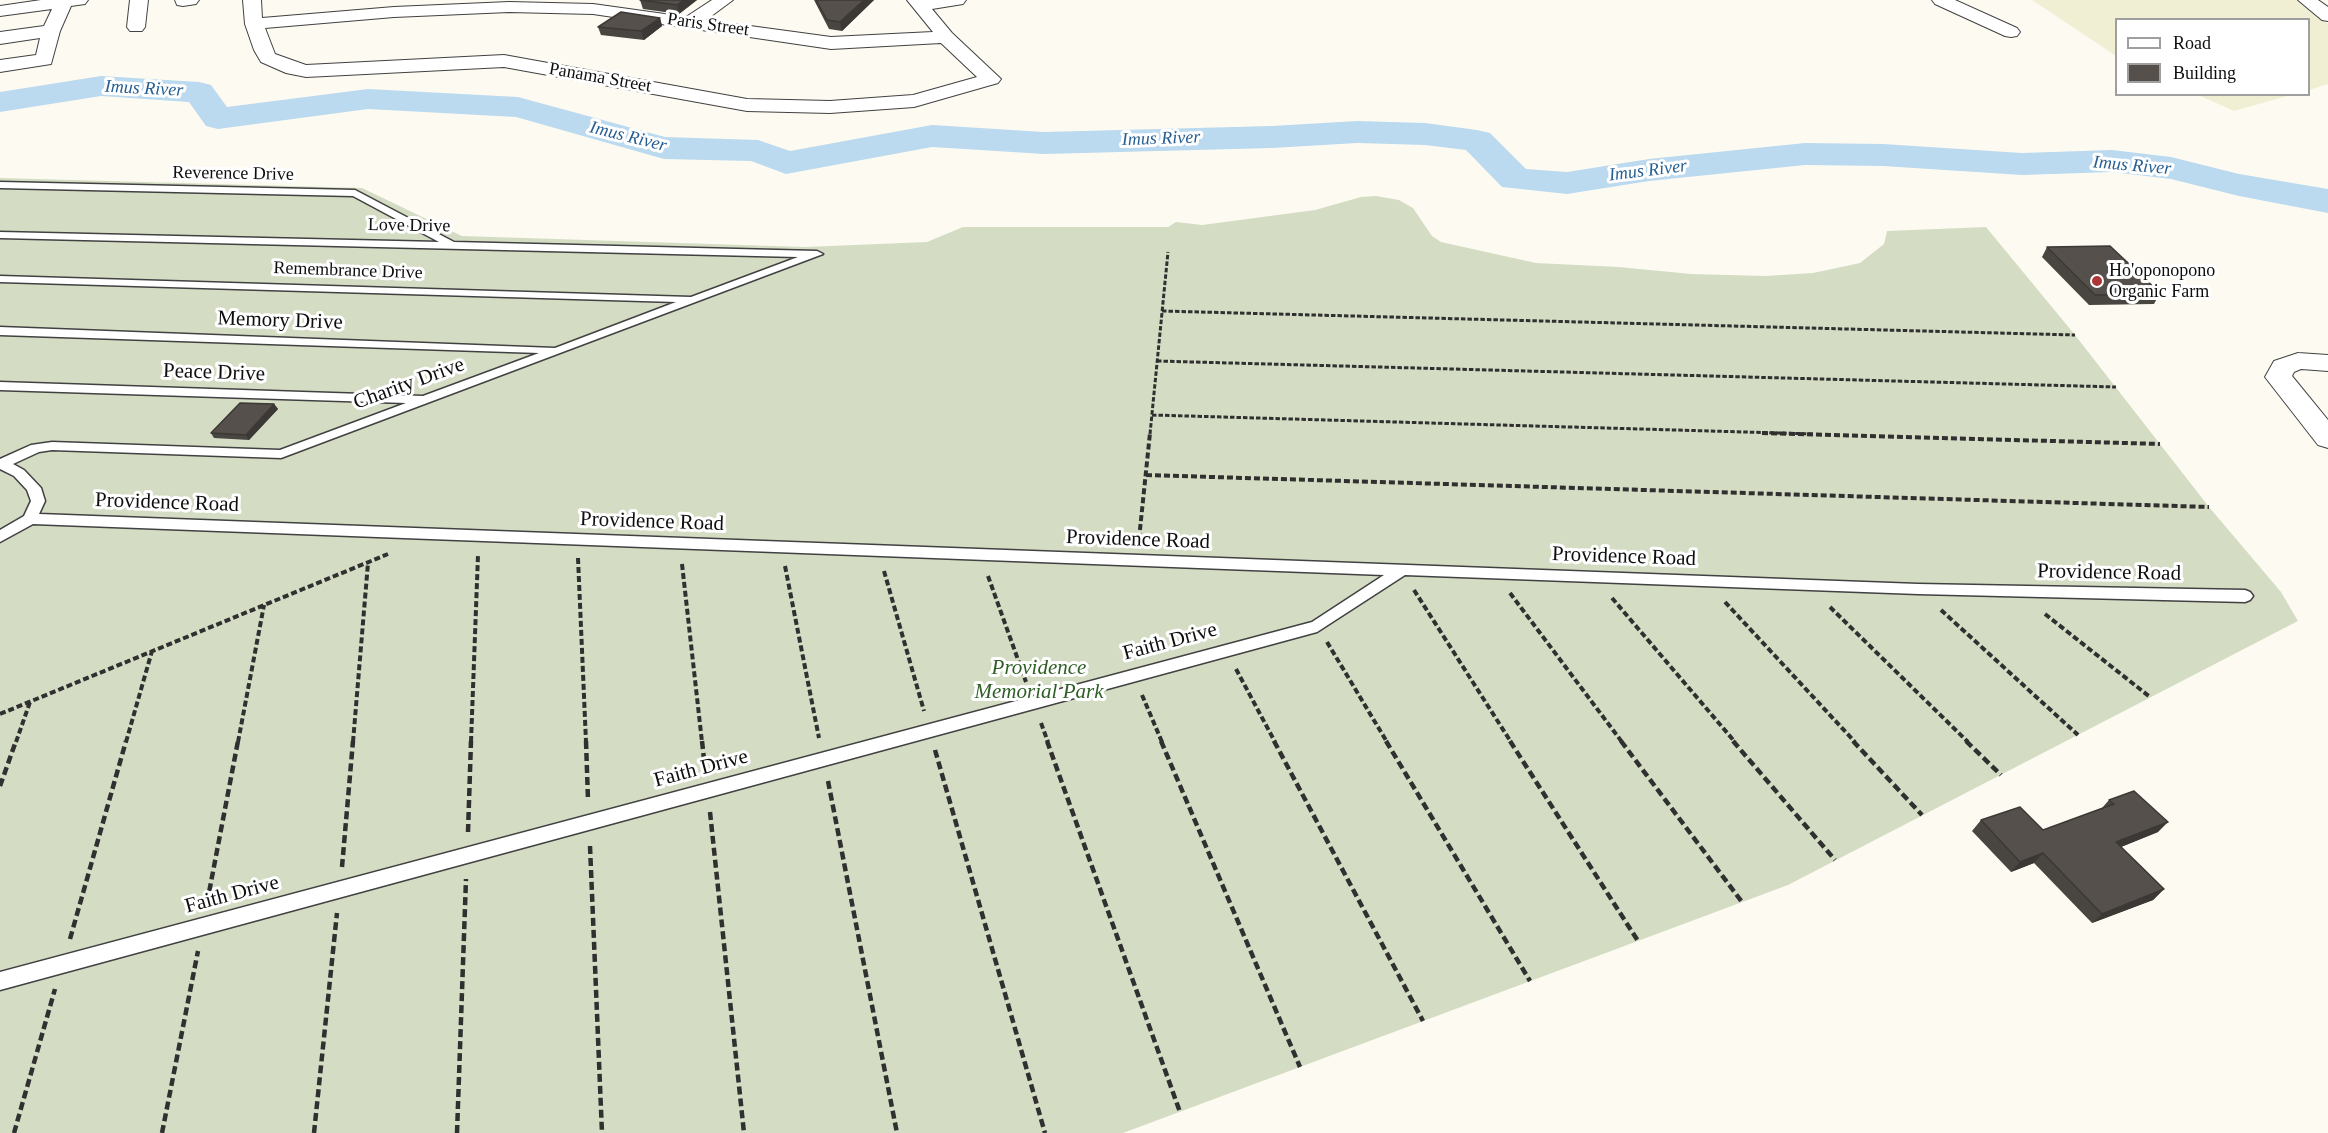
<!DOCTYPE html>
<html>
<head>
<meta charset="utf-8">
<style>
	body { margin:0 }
	#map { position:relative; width:2328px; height:1133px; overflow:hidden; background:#fdfbf1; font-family:Georgia,serif }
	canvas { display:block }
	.legend { position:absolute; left:2115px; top:18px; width:195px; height:78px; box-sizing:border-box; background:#fff; border:2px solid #9f9f9f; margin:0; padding:8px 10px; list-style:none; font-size:18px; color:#0e0e0e }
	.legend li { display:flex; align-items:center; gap:12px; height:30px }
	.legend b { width:30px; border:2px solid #9f9f9f }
</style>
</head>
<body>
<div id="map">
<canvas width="2328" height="1133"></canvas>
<ul class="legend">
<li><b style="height:8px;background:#fff"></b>Road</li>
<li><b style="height:16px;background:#55504c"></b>Building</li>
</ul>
</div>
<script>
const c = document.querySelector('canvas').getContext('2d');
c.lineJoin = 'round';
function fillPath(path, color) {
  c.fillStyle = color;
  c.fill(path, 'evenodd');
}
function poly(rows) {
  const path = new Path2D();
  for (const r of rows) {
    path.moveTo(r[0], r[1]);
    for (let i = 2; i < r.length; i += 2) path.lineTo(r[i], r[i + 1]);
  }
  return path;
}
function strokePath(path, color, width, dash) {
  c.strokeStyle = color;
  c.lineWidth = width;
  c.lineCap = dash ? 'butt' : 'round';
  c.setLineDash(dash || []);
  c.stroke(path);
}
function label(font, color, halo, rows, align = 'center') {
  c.font = font + ' Georgia,serif';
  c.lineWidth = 6;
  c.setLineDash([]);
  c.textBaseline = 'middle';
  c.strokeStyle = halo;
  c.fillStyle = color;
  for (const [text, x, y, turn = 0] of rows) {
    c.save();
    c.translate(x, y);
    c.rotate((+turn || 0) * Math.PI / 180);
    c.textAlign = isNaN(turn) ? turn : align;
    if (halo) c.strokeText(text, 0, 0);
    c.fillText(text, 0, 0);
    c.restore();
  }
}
const farmland = poly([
	[2032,0,2296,0,2328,24,2328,84,2309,90,2308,20,2116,20,2116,56],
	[2198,95,2291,95,2234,111]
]);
const cemetery = poly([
	[0,178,362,188,462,236,805,247,927,242,963,227,1168,227,1176,222,1202,225,1315,210,1361,197,1376,196,1399,200,1413,208,1432,236,1441,242,1536,263,1619,267,1691,274,1765,276,1813,273,1860,263,1884,244,1887,231,1986,227,2075,335,2209,507,2281,592,2298,621,1788,885,1123,1133,0,1133]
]);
const river = poly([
	[101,76,199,82,211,85,227,107,368,89,518,97,665,137,758,140,790,151,932,125,1044,132,1272,126,1357,121,1425,123,1477,130,1490,133,1526,169,1567,172,1649,159,1805,143,1883,144,2022,153,2112,150,2171,157,2239,174,2328,189,2328,213,2239,196,2171,179,2112,172,2022,175,1883,166,1805,165,1649,181,1567,194,1502,187,1466,150,1425,145,1357,143,1272,148,1044,154,932,147,786,174,751,161,664,159,516,117,368,109,218,129,206,126,189,102,101,96,0,112,0,92,101,76]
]);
const pathFar2 = poly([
	[1162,311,2075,335],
	[1157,361,2116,387],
	[1152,415,1814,434],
	[1150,434,1168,252]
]);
const pathFar1 = poly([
	[1762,433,2160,444],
	[1146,475,2209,507],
	[1139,539,1150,433],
	[578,558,586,742],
	[682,564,702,742],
	[785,566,819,738],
	[884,571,924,711],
	[988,576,1026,682],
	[1414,590,1511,742],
	[1510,593,1622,742],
	[1612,598,1735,742],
	[1725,602,1855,742],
	[1830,607,1968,742],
	[1941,610,2078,735],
	[2045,614,2150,697],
	[1327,642,1387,742],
	[1236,669,1275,742],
	[1142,695,1162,742],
	[0,714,388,554],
	[1041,723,1048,742],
	[16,742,30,702],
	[126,742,152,651],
	[238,742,264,605],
	[353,742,368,563],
	[471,742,478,555]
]);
const path = poly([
	[586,741,588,800],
	[702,741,705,768],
	[1047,741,1180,1112],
	[1161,741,1300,1067],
	[1274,741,1423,1021],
	[1386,741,1530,981],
	[1510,741,1638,941],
	[1621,741,1742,902],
	[1733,741,1835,860],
	[1853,741,1922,815],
	[1966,741,2001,775],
	[935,750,1045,1133],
	[828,781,897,1133],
	[0,786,16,741],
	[710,812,744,1133],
	[468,832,471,741],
	[590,846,602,1133],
	[342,867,353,741],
	[207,903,238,741],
	[70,939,126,741],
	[14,1133,55,989],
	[162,1133,198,951],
	[314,1133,337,913],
	[457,1133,466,879]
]);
const service = poly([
	[0,182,355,190,454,242,817,251,823,254,281,458,52,450,39,452,13,464,24,470,41,488,45,501,39,514,1918,584,2245,590,2250,592,2253,596,2250,600,2245,602,1918,594,1405,575,1317,632,0,990,0,972,1312,622,1384,575,33,524,0,542,0,530,24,516,31,501,27,490,14,476,0,469,0,459,31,445,52,442,280,450,406,403,0,390,0,382,423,396,539,353,0,335,0,327,555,348,676,302,0,282,0,276,691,297,798,257,0,238,0,232,439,242,353,196,0,188,0,182]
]);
const minor = poly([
	[41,0,88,0,85,4,71,6,60,31,51,64,0,72,0,60,36,55,40,38,0,44,0,32,44,26,52,9,0,16,0,6,41,0],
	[130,0,148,0,145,27,142,31,130,31,127,27,130,0],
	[175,0,199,0,196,4,183,6,177,5,175,0],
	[243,0,261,0,262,18,394,7,509,2,593,4,686,17,712,0,733,0,706,20,831,37,933,32,907,0,966,0,963,4,932,9,952,33,1001,79,998,83,914,107,830,113,747,111,504,67,306,77,286,73,261,62,254,50,245,24,243,0],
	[509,12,593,14,831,49,941,43,977,77,913,95,830,101,747,99,504,55,306,65,275,54,265,28,394,17,509,12],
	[1932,0,1955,0,2017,28,2020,32,2017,36,2011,37,2005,36,1935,4,1932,0],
	[2298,0,2318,0,2328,7,2328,21,2322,20,2298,0],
	[2298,353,2328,355,2328,371,2301,369,2294,372,2292,376,2328,420,2328,448,2318,445,2265,377,2274,361,2298,353]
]);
const wall = poly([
	[640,0,697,0,679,14,643,9],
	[814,0,874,0,842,31,829,29],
	[660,18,662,26,644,40,601,35,598,27],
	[2047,247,2160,293,2154,304,2089,305,2042,257],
	[274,404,278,409,249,440,214,438,211,433],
	[2109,800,2158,832,2121,847,2164,889,2153,900,2092,923,2034,863,2011,872,1972,831,1981,820,2043,830,2102,808]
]);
const shadedWall = poly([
	[684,0,697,0,679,14,677,5],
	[864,0,874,0,842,31,840,22],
	[660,18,662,26,644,40,641,31],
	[274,404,278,409,249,440,246,435],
	[2168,822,2158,832,2106,853,2116,842],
	[2043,853,2034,863,2011,872,2020,862],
	[2164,889,2153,900,2092,923,2102,914]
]);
const building = poly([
	[640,0,684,0,677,5,640,0],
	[816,0,864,0,840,22,827,20,816,0],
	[621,12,660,18,641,31,598,27,621,12],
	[2110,246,2160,293,2095,295,2047,247,2110,246],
	[240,403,274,404,246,435,211,433,240,403],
	[2134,791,2168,822,2116,842,2164,889,2102,914,2043,853,2020,862,1981,820,2020,807,2043,830,2114,804,2109,800,2134,791]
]);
const markers = [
	[2097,281,6,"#ad3738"]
];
const farStreetnames = [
	["Paris Street",708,25,8],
	["Panama Street",600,78,10],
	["Reverence Drive",233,174,1],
	["Love Drive",409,226,1],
	["Remembrance Drive",348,271,2]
];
const farWaternames = [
	["Imus River",144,89,3],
	["Imus River",628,137,14],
	["Imus River",1161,139,-2],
	["Imus River",2132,166,5],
	["Imus River",1648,171,-7]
];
const farPoinames = [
	["Ho'oponopono",2109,271],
	["Organic Farm",2109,292]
];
const streetNames = [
	["Memory Drive",280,321,2],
	["Peace Drive",214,373,2],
	["Charity Drive",409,384,-20],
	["Providence Road",167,503,2],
	["Providence Road",652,522,2],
	["Providence Road",1138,540,2],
	["Providence Road",1624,557,2],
	["Providence Road",2109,573,1],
	["Faith Drive",1170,642,-15],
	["Faith Drive",701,769,-15],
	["Faith Drive",232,895,-15]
];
const parkNames = [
	["Providence",1039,668],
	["Memorial Park",1039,692]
];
fillPath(farmland, '#f1efd3');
fillPath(cemetery, '#d4ddc4');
fillPath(river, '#bbd9ef');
strokePath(service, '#414141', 3);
strokePath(minor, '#414141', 2);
strokePath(pathFar2, '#303030', 3, [4.5, 2]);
strokePath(pathFar1, '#303030', 4, [6, 3]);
strokePath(path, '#303030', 4.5, [8, 4]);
fillPath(service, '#fff');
fillPath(minor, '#fff');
fillPath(wall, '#494541');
fillPath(shadedWall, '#3c3835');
fillPath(building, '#55504c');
strokePath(building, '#3c3835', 1.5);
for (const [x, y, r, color] of markers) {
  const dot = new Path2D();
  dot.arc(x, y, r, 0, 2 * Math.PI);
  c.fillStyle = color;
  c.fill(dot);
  strokePath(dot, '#fff', 2);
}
label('18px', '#0e0e0e', '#fff', farStreetnames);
label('italic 18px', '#265e91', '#fff', farWaternames);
label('18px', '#0e0e0e', '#fff', farPoinames, 'left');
label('21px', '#0e0e0e', '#fff', streetNames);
label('italic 21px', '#2f5e26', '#fff', parkNames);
</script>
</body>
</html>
